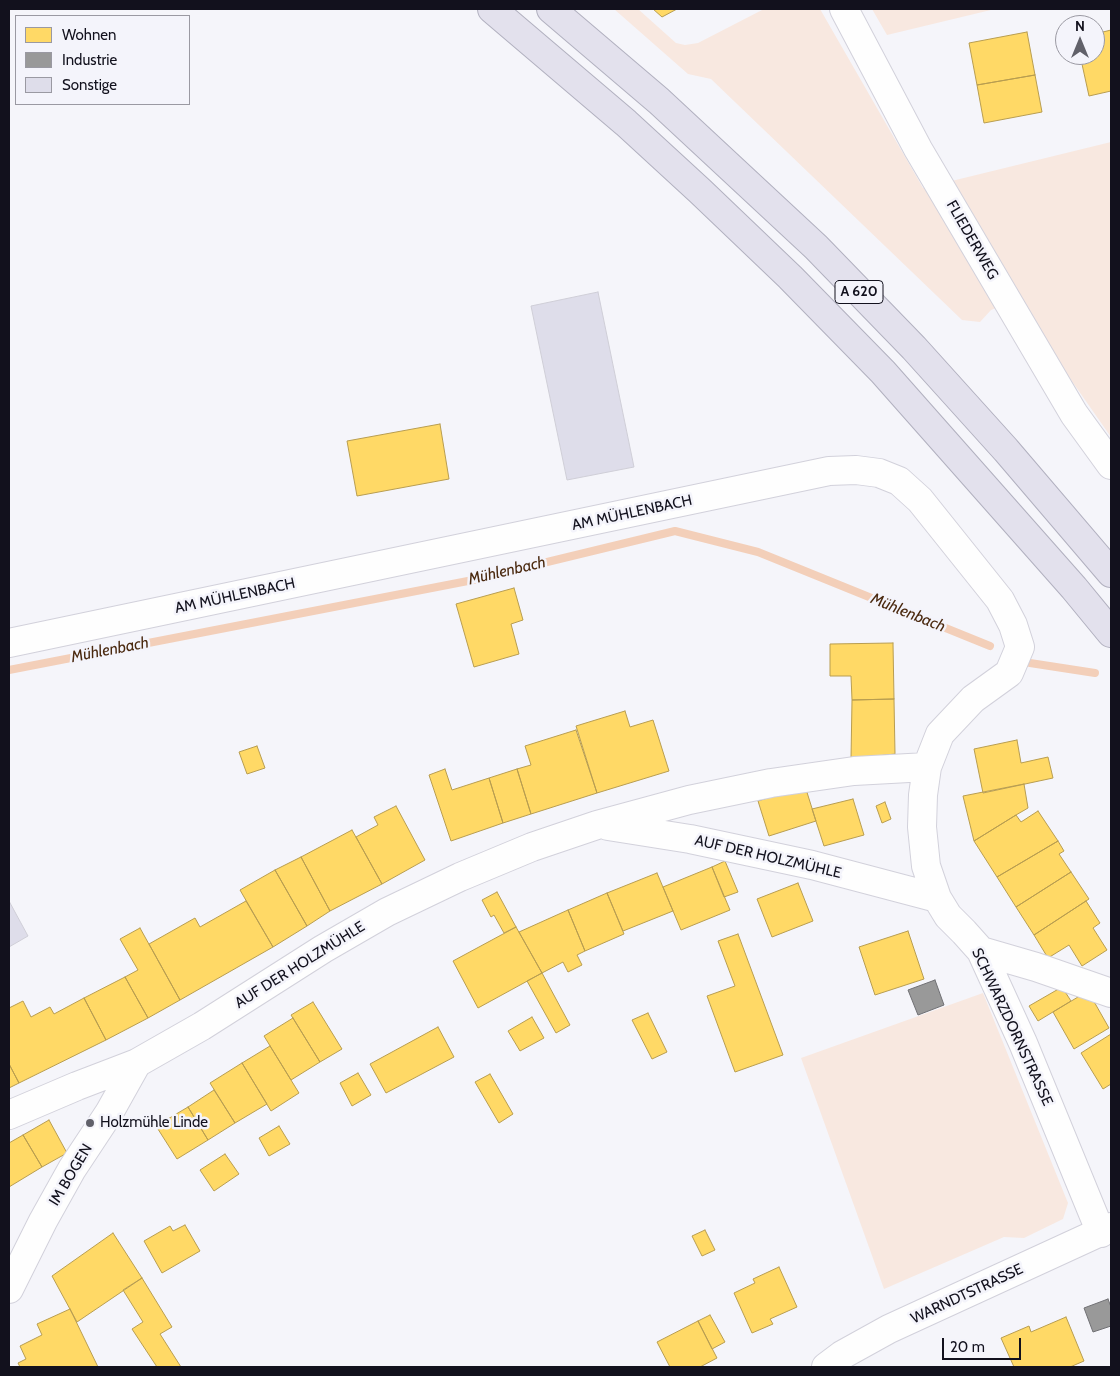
<!DOCTYPE html>
<html>
<head>
<meta charset="utf-8">
<style>
	body { margin:0 }
	#map { position:relative; width:1120px; height:1376px; overflow:hidden; background:#f5f5fa; font-family:Cabin,sans-serif }
	canvas { display:block }
	.frame { position:absolute; inset:0; border:10px solid #12111d; pointer-events:none }
	.legend { position:absolute; left:15px; top:15px; width:175px; height:90px; box-sizing:border-box; background:#f4f4fb; border:1px solid #9a99a2; margin:0; padding:6px 9px; list-style:none; font-size:15px; color:#12111d }
	.legend li { display:flex; align-items:center; gap:10px; height:25px }
	.legend b { width:25px; border:1px solid #9a99a2 }
	.north { position:absolute; left:1055px; top:15px; width:50px; height:50px; box-sizing:border-box; background:#f4f4fb; border:1px solid #9a99a2; border-radius:50%; rotate:0deg; font-size:14px; font-weight:700; line-height:20px; text-align:center; color:#12111d }
	.north::after { content:''; display:block; margin:auto; width:18px; height:22px; background:#61616a; clip-path:polygon(50% 0,100% 100%,50% 72%,0 100%) }
	.scale { position:absolute; left:942px; top:1338px; width:79px; height:22px; box-sizing:border-box; border:2px solid #12111d; border-top:0; padding-left:6px; font-size:15px; line-height:18px; white-space:nowrap; color:#12111d; -webkit-text-stroke:4px #f4f4fb; paint-order:stroke }
</style>
</head>
<body>
<div id="map">
<canvas width="1120" height="1376"></canvas>
<div class="frame"></div>
<ul class="legend">
<li><b style="height:14px;background:#ffd966"></b>Wohnen</li>
<li><b style="height:14px;background:#999"></b>Industrie</li>
<li><b style="height:14px;background:#deddea"></b>Sonstige</li>
</ul>
<div class="north">N</div>
<div class="scale">20 m</div>
</div>
<script>
const c = document.querySelector('canvas').getContext('2d');
c.lineJoin = 'round';
function fillPath(path, color) {
  c.fillStyle = color;
  c.fill(path, 'evenodd');
}
function poly(rows) {
  const path = new Path2D();
  for (const r of rows) {
    path.moveTo(r[0], r[1]);
    for (let i = 2; i < r.length; i += 2) path.lineTo(r[i], r[i + 1]);
  }
  return path;
}
function strokePath(path, color, width, dash) {
  c.strokeStyle = color;
  c.lineWidth = width;
  c.lineCap = dash ? 'butt' : 'round';
  c.setLineDash(dash || []);
  c.stroke(path);
}
function label(font, color, halo, rows, align = 'center') {
  c.font = font + ' Cabin,sans-serif';
  c.lineWidth = 5;
  c.setLineDash([]);
  c.textBaseline = 'middle';
  c.strokeStyle = halo;
  c.fillStyle = color;
  for (const [text, x, y, turn = 0] of rows) {
    c.save();
    c.translate(x, y);
    c.rotate((+turn || 0) * Math.PI / 180);
    c.textAlign = isNaN(turn) ? turn : align;
    if (halo) c.strokeText(text, 0, 0);
    c.fillText(text, 0, 0);
    c.restore();
  }
}
const green = poly([
	[614,9,638,9,676,43,685,45,698,43,764,9,820,9,923,188,1111,142,1111,437,1015,300,991,310,980,322,962,320,711,79,688,74],
	[872,9,995,9,887,35],
	[983,993,1068,1203,1063,1219,1024,1238,1004,1237,884,1289,801,1058]
]);
const homes = poly([
	[653,9,677,9,662,17,653,9],
	[1111,30,1111,91,1089,96,1080,55,1095,55,1095,34,1111,30],
	[1027,32,1035,75,977,85,969,43,1027,32],
	[1035,75,1042,112,984,123,977,85,1035,75],
	[440,424,449,479,357,496,347,441,440,424],
	[514,588,523,620,511,624,519,654,474,667,456,604,514,588],
	[893,643,894,699,852,700,851,676,830,676,830,644,893,643],
	[894,699,895,754,851,759,852,700,894,699],
	[625,711,630,727,653,720,669,771,597,793,576,726,625,711],
	[576,730,597,793,531,814,517,769,531,765,525,746,576,730],
	[1017,740,1021,763,1048,757,1053,778,983,793,974,749,1017,740],
	[257,746,265,768,247,774,239,752,257,746],
	[445,769,452,790,489,778,503,823,451,841,429,775,445,769],
	[517,769,531,814,503,823,489,778,517,769],
	[1024,784,1028,808,1016,815,974,841,963,796,1024,784],
	[805,786,816,821,769,836,758,801,805,786],
	[853,799,864,835,824,846,812,809,853,799],
	[885,802,891,819,882,823,876,806,885,802],
	[396,806,425,860,382,884,356,837,378,825,374,817,396,806],
	[1038,811,1058,841,997,877,974,841,1016,815,1021,822,1038,811],
	[352,830,382,884,330,911,301,857,352,830],
	[1058,841,1064,851,1059,854,1071,872,1016,907,997,877,1058,841],
	[301,857,330,911,307,926,275,870,301,857],
	[725,861,738,892,724,897,712,867,725,861],
	[712,867,730,910,681,930,663,887,712,867],
	[275,870,307,926,273,947,240,890,275,870],
	[1071,872,1089,899,1034,935,1016,907,1071,872],
	[657,873,673,911,623,931,607,893,657,873],
	[798,883,813,921,772,937,757,899,798,883],
	[497,892,516,927,504,933,494,915,491,917,482,900,497,892],
	[607,893,624,934,585,951,568,910,607,893],
	[246,901,273,947,180,1000,149,944,195,918,200,927,246,901],
	[1086,901,1100,923,1093,928,1107,950,1082,966,1069,945,1048,958,1034,935,1086,901],
	[568,910,585,951,577,955,582,965,568,972,563,962,542,973,519,932,568,910],
	[516,927,542,973,478,1008,453,961,516,927],
	[140,928,180,1000,148,1018,125,977,138,970,120,939,140,928],
	[908,931,924,979,875,995,859,947,908,931],
	[738,934,783,1055,735,1072,707,996,735,986,718,941,738,934],
	[542,973,570,1025,556,1033,527,981,542,973],
	[125,977,148,1018,106,1040,84,998,125,977],
	[1062,987,1071,1001,1038,1021,1029,1006,1062,987],
	[1088,991,1109,1028,1074,1049,1053,1012,1088,991],
	[84,998,106,1040,19,1083,9,1064,9,1008,23,1001,31,1017,50,1007,54,1014,84,998],
	[313,1002,342,1049,320,1062,291,1015,313,1002],
	[648,1013,667,1052,652,1059,632,1020,648,1013],
	[532,1017,544,1038,520,1051,508,1031,532,1017],
	[293,1018,320,1062,291,1080,264,1036,293,1018],
	[438,1027,454,1057,386,1093,370,1064,438,1027],
	[1111,1034,1111,1084,1103,1089,1081,1053,1111,1034],
	[270,1046,299,1093,271,1111,242,1063,270,1046],
	[242,1063,267,1104,235,1123,210,1083,242,1063],
	[9,1064,19,1083,9,1088,9,1064],
	[358,1073,371,1095,352,1106,340,1083,358,1073],
	[490,1074,513,1114,499,1123,475,1082,490,1074],
	[214,1090,235,1123,208,1140,188,1107,214,1090],
	[188,1107,208,1140,177,1159,156,1126,188,1107],
	[49,1120,67,1153,42,1167,23,1135,49,1120],
	[279,1126,290,1144,269,1156,259,1138,279,1126],
	[23,1135,42,1167,9,1187,9,1143,23,1135],
	[225,1154,239,1174,214,1191,200,1170,225,1154],
	[185,1225,200,1251,162,1273,144,1241,170,1226,173,1231,185,1225],
	[705,1230,715,1250,702,1256,692,1236,705,1230],
	[113,1233,142,1278,77,1322,52,1276,113,1233],
	[779,1267,797,1307,770,1319,773,1324,752,1333,734,1293,755,1283,753,1279,779,1267],
	[142,1278,172,1327,160,1334,181,1367,157,1367,132,1329,143,1322,123,1290,142,1278],
	[70,1309,98,1367,20,1367,18,1363,26,1359,20,1346,42,1335,37,1324,70,1309],
	[710,1315,725,1342,712,1349,698,1321,710,1315],
	[1066,1317,1084,1361,1070,1367,1014,1367,1001,1338,1029,1326,1031,1332,1066,1317],
	[698,1321,717,1358,700,1367,670,1367,657,1342,698,1321]
]);
const industry = poly([
	[935,980,944,1005,918,1015,908,990,935,980],
	[1108,1299,1111,1307,1111,1326,1093,1332,1084,1308,1108,1299]
]);
const stream = poly([
	[1030,663,1095,673],
	[9,670,473,580,675,531,758,552,990,646]
]);
const building = poly([
	[598,292,634,467,567,480,531,306,598,292],
	[9,901,28,936,9,947,9,901]
]);
const minor = poly([
	[844,9,918,149,1074,414,1111,465],
	[9,643,829,471,856,470,879,473,899,481,920,500,1000,600,1013,625,1020,647,1009,673,973,699,940,734,927,767,923,795,922,827,926,866,937,898,948,916,964,932,981,951,1023,1043,1101,1233],
	[608,826,690,839,812,865,937,898],
	[981,951,1036,967,1111,993],
	[9,1115,77,1086,137,1063,202,1026,323,949,387,912,460,877,532,847,597,825,689,800,771,783,854,771,927,767],
	[9,1289,43,1221,72,1169,109,1113,137,1063],
	[826,1367,842,1355,889,1329,1111,1227]
]);
const highway = poly([
	[492,9,626,123,700,191,790,277,883,372,1074,588,1111,633],
	[551,9,659,101,816,247,914,348,1006,450,1111,573]
]);
const markers = [
	[90,1123,5,"#61616a"]
];
const shields = [
	[859,292,48]
];
const shieldNames = [
	["A 620",859,292]
];
const streetNames = [
	["FLIEDERWEG",972,240,60],
	["AM MÜHLENBACH",632,513,-12],
	["AM MÜHLENBACH",235,596,-12],
	["AUF DER HOLZMÜHLE",768,857,13],
	["AUF DER HOLZMÜHLE",300,965,-32],
	["SCHWARZDORNSTRASSE",1012,1027,65],
	["IM BOGEN",71,1175,-59],
	["WARNDTSTRASSE",967,1294,-25]
];
const poiNames = [
	["Holzmühle Linde",100,1123]
];
const waterNames = [
	["Mühlenbach",507,571,-13],
	["Mühlenbach",908,613,22],
	["Mühlenbach",110,650,-11]
];
fillPath(green, '#f8e8e0');
fillPath(homes, '#ffd966');
strokePath(homes, '#b89d50', 1);
fillPath(industry, '#999');
strokePath(industry, '#707074', 1);
strokePath(stream, '#f3cfb9', 8);
fillPath(building, '#deddea');
strokePath(building, '#cfced7', 1);
strokePath(minor, '#d2d1db', 30);
strokePath(highway, '#b1b0bf', 30);
strokePath(minor, '#fefefe', 28);
strokePath(highway, '#e3e1ed', 28);
for (const [x, y, r, color] of markers) {
  const dot = new Path2D();
  dot.arc(x, y, r, 0, 2 * Math.PI);
  c.fillStyle = color;
  c.fill(dot);
  strokePath(dot, '#f4f4fb', 2);
}
for (const [x, y, w] of shields) {
  const box = new Path2D();
  box.roundRect(x - w / 2, y - 11.5, w, 23, 4);
  c.fillStyle = '#f4f4fb';
  c.fill(box);
  strokePath(box, '#12111d', 1);
}
label('bold 14px', '#12111d', null, shieldNames);
label('15px', '#12111d', '#f4f4fb', streetNames);
label('15px', '#12111d', '#f4f4fb', poiNames, 'left');
label('italic 16px', '#4a290f', '#f4f4fb', waterNames);
</script>
</body>
</html>
